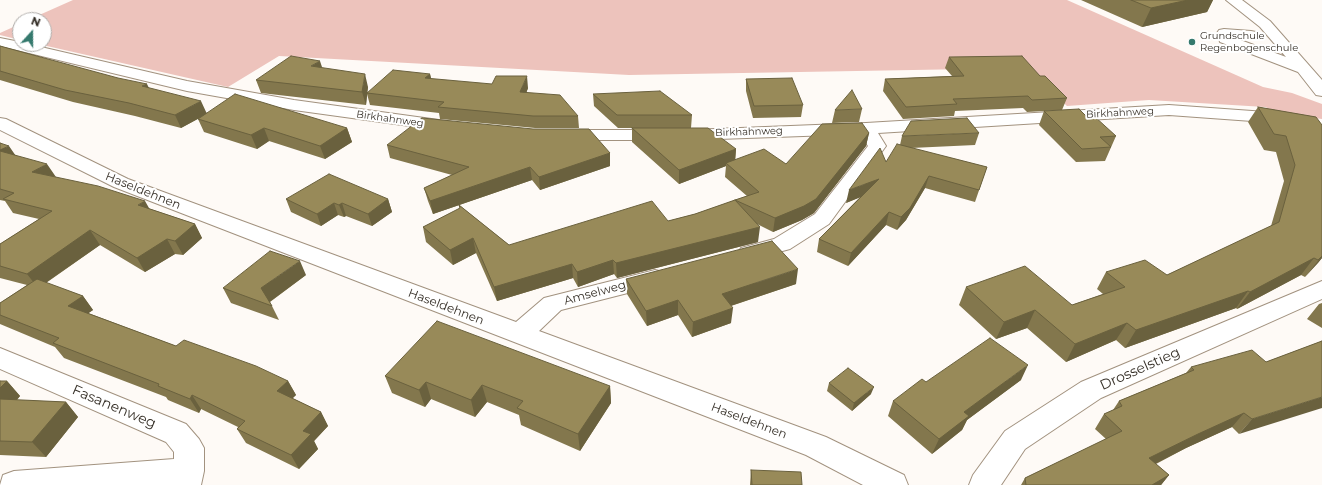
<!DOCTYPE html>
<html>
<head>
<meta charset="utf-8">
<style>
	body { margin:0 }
	#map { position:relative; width:1322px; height:485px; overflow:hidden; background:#fefaf6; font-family:Montserrat,sans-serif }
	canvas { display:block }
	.north { position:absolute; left:12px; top:12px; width:40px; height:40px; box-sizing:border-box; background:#fff; border:1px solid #afaca9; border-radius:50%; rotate:21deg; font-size:11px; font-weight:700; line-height:16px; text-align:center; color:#363028 }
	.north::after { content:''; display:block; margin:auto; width:14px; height:18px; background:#35796d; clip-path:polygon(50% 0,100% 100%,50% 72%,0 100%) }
</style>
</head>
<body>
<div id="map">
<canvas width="1322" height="485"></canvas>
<div class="north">N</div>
</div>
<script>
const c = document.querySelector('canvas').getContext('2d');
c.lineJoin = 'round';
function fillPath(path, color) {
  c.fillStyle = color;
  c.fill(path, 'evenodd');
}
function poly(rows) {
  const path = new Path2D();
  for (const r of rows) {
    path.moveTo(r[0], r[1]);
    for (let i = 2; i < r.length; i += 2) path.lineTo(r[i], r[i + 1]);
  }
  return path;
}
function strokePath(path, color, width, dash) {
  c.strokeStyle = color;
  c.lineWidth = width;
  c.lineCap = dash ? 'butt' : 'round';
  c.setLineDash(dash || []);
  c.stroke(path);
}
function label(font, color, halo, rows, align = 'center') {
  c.font = font + ' Montserrat,sans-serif';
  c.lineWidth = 4;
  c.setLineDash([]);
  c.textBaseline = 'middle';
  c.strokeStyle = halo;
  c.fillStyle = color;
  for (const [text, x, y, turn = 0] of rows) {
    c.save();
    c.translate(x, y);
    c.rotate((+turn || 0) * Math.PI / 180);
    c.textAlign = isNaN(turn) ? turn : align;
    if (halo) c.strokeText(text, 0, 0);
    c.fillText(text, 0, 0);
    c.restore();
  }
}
const green = poly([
	[73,0,1067,0,1263,87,1292,93,1322,104,1322,119,1283,114,1265,107,1149,100,1067,106,1027,68,629,75,279,56,228,87,38,44,44,44,44,20,28,20],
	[20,24,20,40,0,35,0,33]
]);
const minor = poly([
	[1226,0,1242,0,1270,21,1322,80,1322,96,1316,95,1298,72,1220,42,1217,33,1219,30,1224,29,1251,31,1256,32,1258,35,1256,38,1251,39,1235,38,1286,57,1260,27,1226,0],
	[0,38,20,42,20,44,28,44,187,81,294,100,446,121,452,122,455,126,452,130,446,131,294,110,187,91,0,46,0,38],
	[1169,105,1266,112,1319,123,1322,127,1322,145,1316,144,1307,131,1266,122,1169,115,878,133,886,146,829,224,790,249,749,260,741,258,738,253,741,248,774,239,815,214,868,146,860,134,690,140,564,140,558,139,555,135,558,131,564,130,690,130,866,123,1169,105],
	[0,118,6,119,128,179,516,322,544,298,655,270,663,272,667,278,663,284,561,310,539,331,826,437,904,475,908,485,863,485,806,455,114,187,0,130,0,118],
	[1322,281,1322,299,1101,398,1025,449,1001,485,969,485,973,475,1005,431,1081,382,1322,281],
	[0,348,186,424,199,439,204,448,204,471,201,485,0,485,3,475,14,471,174,459,174,452,166,442,0,369,0,348]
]);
const wall = poly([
	[1081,0,1213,0,1207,12,1142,27],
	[0,46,148,88,207,113,347,128,352,142,325,159,269,141,257,149,204,132,198,119,203,116,181,128,135,116,73,102,0,80],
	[949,57,1040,76,1067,98,1062,110,1027,112,1023,108,955,111,954,116,903,119,883,91,885,79,952,76,945,68],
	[322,68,368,87,367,93,430,74,431,79,528,88,526,93,578,116,579,128,535,128,440,119,439,113,370,105,367,94,366,105,261,93,256,80],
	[746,79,803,105,801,117,753,118,746,91],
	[593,94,692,115,691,128,736,149,735,160,786,164,869,133,866,146,814,213,802,220,773,232,757,224,758,242,617,278,614,274,578,287,573,278,497,301,476,253,453,265,426,242,423,227,460,209,459,205,509,245,668,221,695,214,747,196,725,177,726,166,679,184,632,142,632,128,618,128,594,106],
	[1258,107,1316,117,1322,258,1305,277,1301,275,1237,309,1236,308,1125,348,1116,340,1066,362,1027,328,996,339,959,305,966,287,1072,305,1103,294,1097,289,1106,272,1167,275,1271,226,1284,181,1276,152,1264,150,1248,122],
	[862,109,859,122,832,123,835,110],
	[1044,111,1086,116,1116,136,1105,161,1076,162,1039,125],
	[979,133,975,145,911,148,987,167,975,202,925,188,906,220,897,230,886,225,848,266,817,252,819,239,860,197,846,203,886,162,900,145,902,136],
	[0,143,15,155,55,177,195,224,202,238,183,255,175,254,145,272,100,245,46,283,83,296,93,310,88,313,176,346,288,381,296,395,292,398,321,412,328,426,314,441,318,449,299,469,246,443,237,429,238,427,201,409,199,413,168,400,166,397,64,358,55,347,0,324,0,303,27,285,0,278,0,244,39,219,13,213,5,201,0,200],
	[387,145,610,153,610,166,540,190,532,180,433,214,428,201,424,188,452,175,390,158],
	[286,199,388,199,392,212,372,226,346,216,344,217,338,215,321,226,291,212],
	[306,275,270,302,279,320,231,303,223,288],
	[626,279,796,284,731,306,731,323,692,337,678,315,647,326,627,294],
	[1322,303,1322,328,1307,319,1319,304],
	[1322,341,1239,434,1232,427,1186,448,1156,464,1169,475,1161,485,1021,485,1025,478,1106,439,1095,429,1104,414,1113,410,1119,401,1186,373,1191,367,1266,362],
	[385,376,610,386,611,403,580,451,521,425,519,415,487,402,475,417,431,399,425,407,392,393],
	[1021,380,967,420,962,430,932,454,888,416,893,401,926,382],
	[0,381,7,381,20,396,17,400,66,402,78,417,46,457,0,455],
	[829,383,871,394,852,411,827,391],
	[751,470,802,485,750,485]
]);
const shadedWall = poly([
	[1188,0,1213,0,1207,12,1142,27,1151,8],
	[320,61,324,73,311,66],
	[365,74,368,87,366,105,362,92],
	[430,74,433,86,425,78],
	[527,76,528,88,522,105,520,92],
	[147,84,153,96,142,86],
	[201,101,207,114,181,128,175,115],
	[264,128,269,141,257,149,251,135],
	[347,128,352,142,325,159,320,146],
	[869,133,866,146,814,213,802,220,773,232,775,218],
	[9,146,18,159,0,153,0,150],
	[736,149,735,163,726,163,726,166,679,184,679,170],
	[610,153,610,166,540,190,539,177],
	[47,164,56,177,32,172],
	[530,167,532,180,433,214,430,201],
	[929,176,925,188,906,220,897,230,901,217],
	[879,179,876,191,846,203,849,190],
	[388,199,392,212,372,226,368,214],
	[145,201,153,215,138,205],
	[334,203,338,215,321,226,317,214],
	[342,203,346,216,344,217,339,205],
	[889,212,886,225,848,266,851,253],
	[195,224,202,238,183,255,175,241],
	[760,227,758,242,617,278,616,263],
	[90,230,100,245,38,288,27,274],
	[473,238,476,253,453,265,450,250],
	[167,239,175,254,145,272,137,258],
	[1322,256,1322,258,1318,263,1305,277],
	[1314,258,1301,275,1237,309,1250,292],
	[613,260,614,274,578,287,577,272],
	[300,261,306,275,268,303,261,288],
	[572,264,573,278,497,301,494,287],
	[798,269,796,284,721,309,722,294],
	[1248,291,1236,308,1125,348,1136,330],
	[83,296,93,310,79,320,68,306],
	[678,300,678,315,647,326,646,311],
	[733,308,731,323,692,337,693,322],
	[1035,310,1027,328,996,339,1004,322],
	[1127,323,1116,340,1066,362,1075,344],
	[1028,365,1021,380,967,420,962,430,932,454,939,439,964,412],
	[7,381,20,396,4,414,0,409,0,388],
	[288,381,296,395,285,406,277,391],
	[426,382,431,399,425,407,419,390],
	[482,385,487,402,475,417,471,400],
	[610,386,611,403,580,451,578,434],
	[874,387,871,394,852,411,854,403],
	[192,395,201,409,199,413,190,399],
	[1322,397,1322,408,1239,434,1252,419],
	[66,402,78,417,46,457,32,442],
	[321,412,328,426,314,441,318,449,299,469,291,455,303,431],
	[1244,413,1232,427,1186,448,1139,472,1149,458,1198,434],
	[1169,475,1161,485,1152,485]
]);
const building = poly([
	[1131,0,1188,0,1151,8,1131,0],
	[0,46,118,78,147,84,142,86,201,101,175,115,129,103,65,90,0,71,0,46],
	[291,56,320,61,311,66,365,74,362,92,256,80,291,56],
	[1022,56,1040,76,1045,76,1067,98,1032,100,1028,96,953,99,957,104,906,107,885,79,964,76,949,57,1022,56],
	[393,70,430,74,425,78,492,84,496,76,527,76,520,92,560,95,578,116,533,116,438,107,444,102,367,93,393,70],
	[792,78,803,105,754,106,746,79,792,78],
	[852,90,862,109,835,110,852,90],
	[660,91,692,115,617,115,593,94,660,91],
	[235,94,347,128,320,146,264,128,251,135,198,119,235,94],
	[1258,107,1316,117,1322,125,1322,256,1318,260,1314,258,1250,292,1248,291,1136,330,1127,323,1075,344,1035,310,1004,322,966,287,1025,266,1072,305,1125,287,1106,272,1145,260,1167,275,1279,222,1295,165,1286,136,1274,134,1258,107],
	[1079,109,1086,116,1094,116,1116,136,1100,137,1111,147,1082,149,1044,111,1079,109],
	[422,118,533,129,589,129,610,153,539,177,530,167,430,201,424,188,469,167,387,145,422,118],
	[967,118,979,133,902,136,911,121,967,118],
	[862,123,869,133,816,199,804,206,775,218,735,200,759,192,726,163,764,149,786,164,822,124,862,123],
	[632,128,708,128,736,149,679,170,632,128],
	[0,143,9,146,0,150,0,143],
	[897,144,987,167,979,190,929,176,910,208,901,217,889,212,851,253,819,239,879,179,849,190,880,148,886,162,897,144],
	[0,151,47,164,32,172,98,186,145,201,138,205,195,224,175,241,167,239,137,258,90,230,27,274,0,266,0,244,52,211,3,199,14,193,0,189,0,151],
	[329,174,388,199,368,214,342,203,339,205,334,203,317,214,286,199,329,174],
	[735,200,760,227,616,263,613,260,577,272,572,264,494,287,473,238,450,250,423,227,460,208,459,205,509,245,652,201,668,221,695,214,735,200],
	[772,241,798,269,722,294,733,308,693,322,678,300,646,311,626,279,772,241],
	[270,251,300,261,261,288,272,306,223,288,270,251],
	[37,279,83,296,68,306,176,346,184,340,256,366,288,381,277,391,321,412,303,431,311,434,291,455,237,429,245,421,192,395,190,399,158,386,159,384,53,343,59,338,0,315,0,303,37,279],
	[437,321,610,386,578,434,517,408,523,401,482,385,471,400,426,382,419,390,385,376,437,321],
	[990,338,1028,365,964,412,969,416,939,439,893,401,922,379,926,382,990,338],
	[1322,341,1322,397,1252,419,1244,413,1198,434,1149,458,1169,475,1152,485,1026,485,1025,478,1122,431,1104,414,1122,406,1119,401,1194,370,1191,367,1252,350,1266,362,1322,341],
	[848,368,874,387,854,403,829,383,848,368],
	[0,381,7,381,0,388,0,381],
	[0,399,66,402,32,442,0,441,0,399],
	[751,470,801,472,802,485,752,485,751,470]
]);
const markers = [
	[1192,42,4,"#35796d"]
];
const farPoinames = [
	["Grundschule",1200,36],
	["Regenbogenschule",1200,48]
];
const farStreetnames = [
	["Birkhahnweg",1120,113,-3],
	["Birkhahnweg",390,119,8],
	["Birkhahnweg",749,132,-2]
];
const streetNames = [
	["Haseldehnen",143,191,22],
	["Amselweg",595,293,-15],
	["Haseldehnen",446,307,21],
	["Haseldehnen",749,421,21]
];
const nearStreetnames = [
	["Drosselstieg",1140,369,-24],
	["Fasanenweg",114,407,23]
];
fillPath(green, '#edc3bc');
strokePath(minor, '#a2927f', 2);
fillPath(minor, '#fff');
fillPath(wall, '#83774d');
fillPath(shadedWall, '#6a613e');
fillPath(building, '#988a59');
strokePath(building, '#6a613e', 1);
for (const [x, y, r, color] of markers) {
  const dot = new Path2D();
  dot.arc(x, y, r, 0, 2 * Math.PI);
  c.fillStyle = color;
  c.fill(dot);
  strokePath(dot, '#fff', 1.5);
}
label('10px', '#363028', '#fff', farPoinames, 'left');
label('10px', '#363028', '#fff', farStreetnames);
label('12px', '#363028', '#fff', streetNames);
label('14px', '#363028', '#fff', nearStreetnames);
</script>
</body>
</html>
